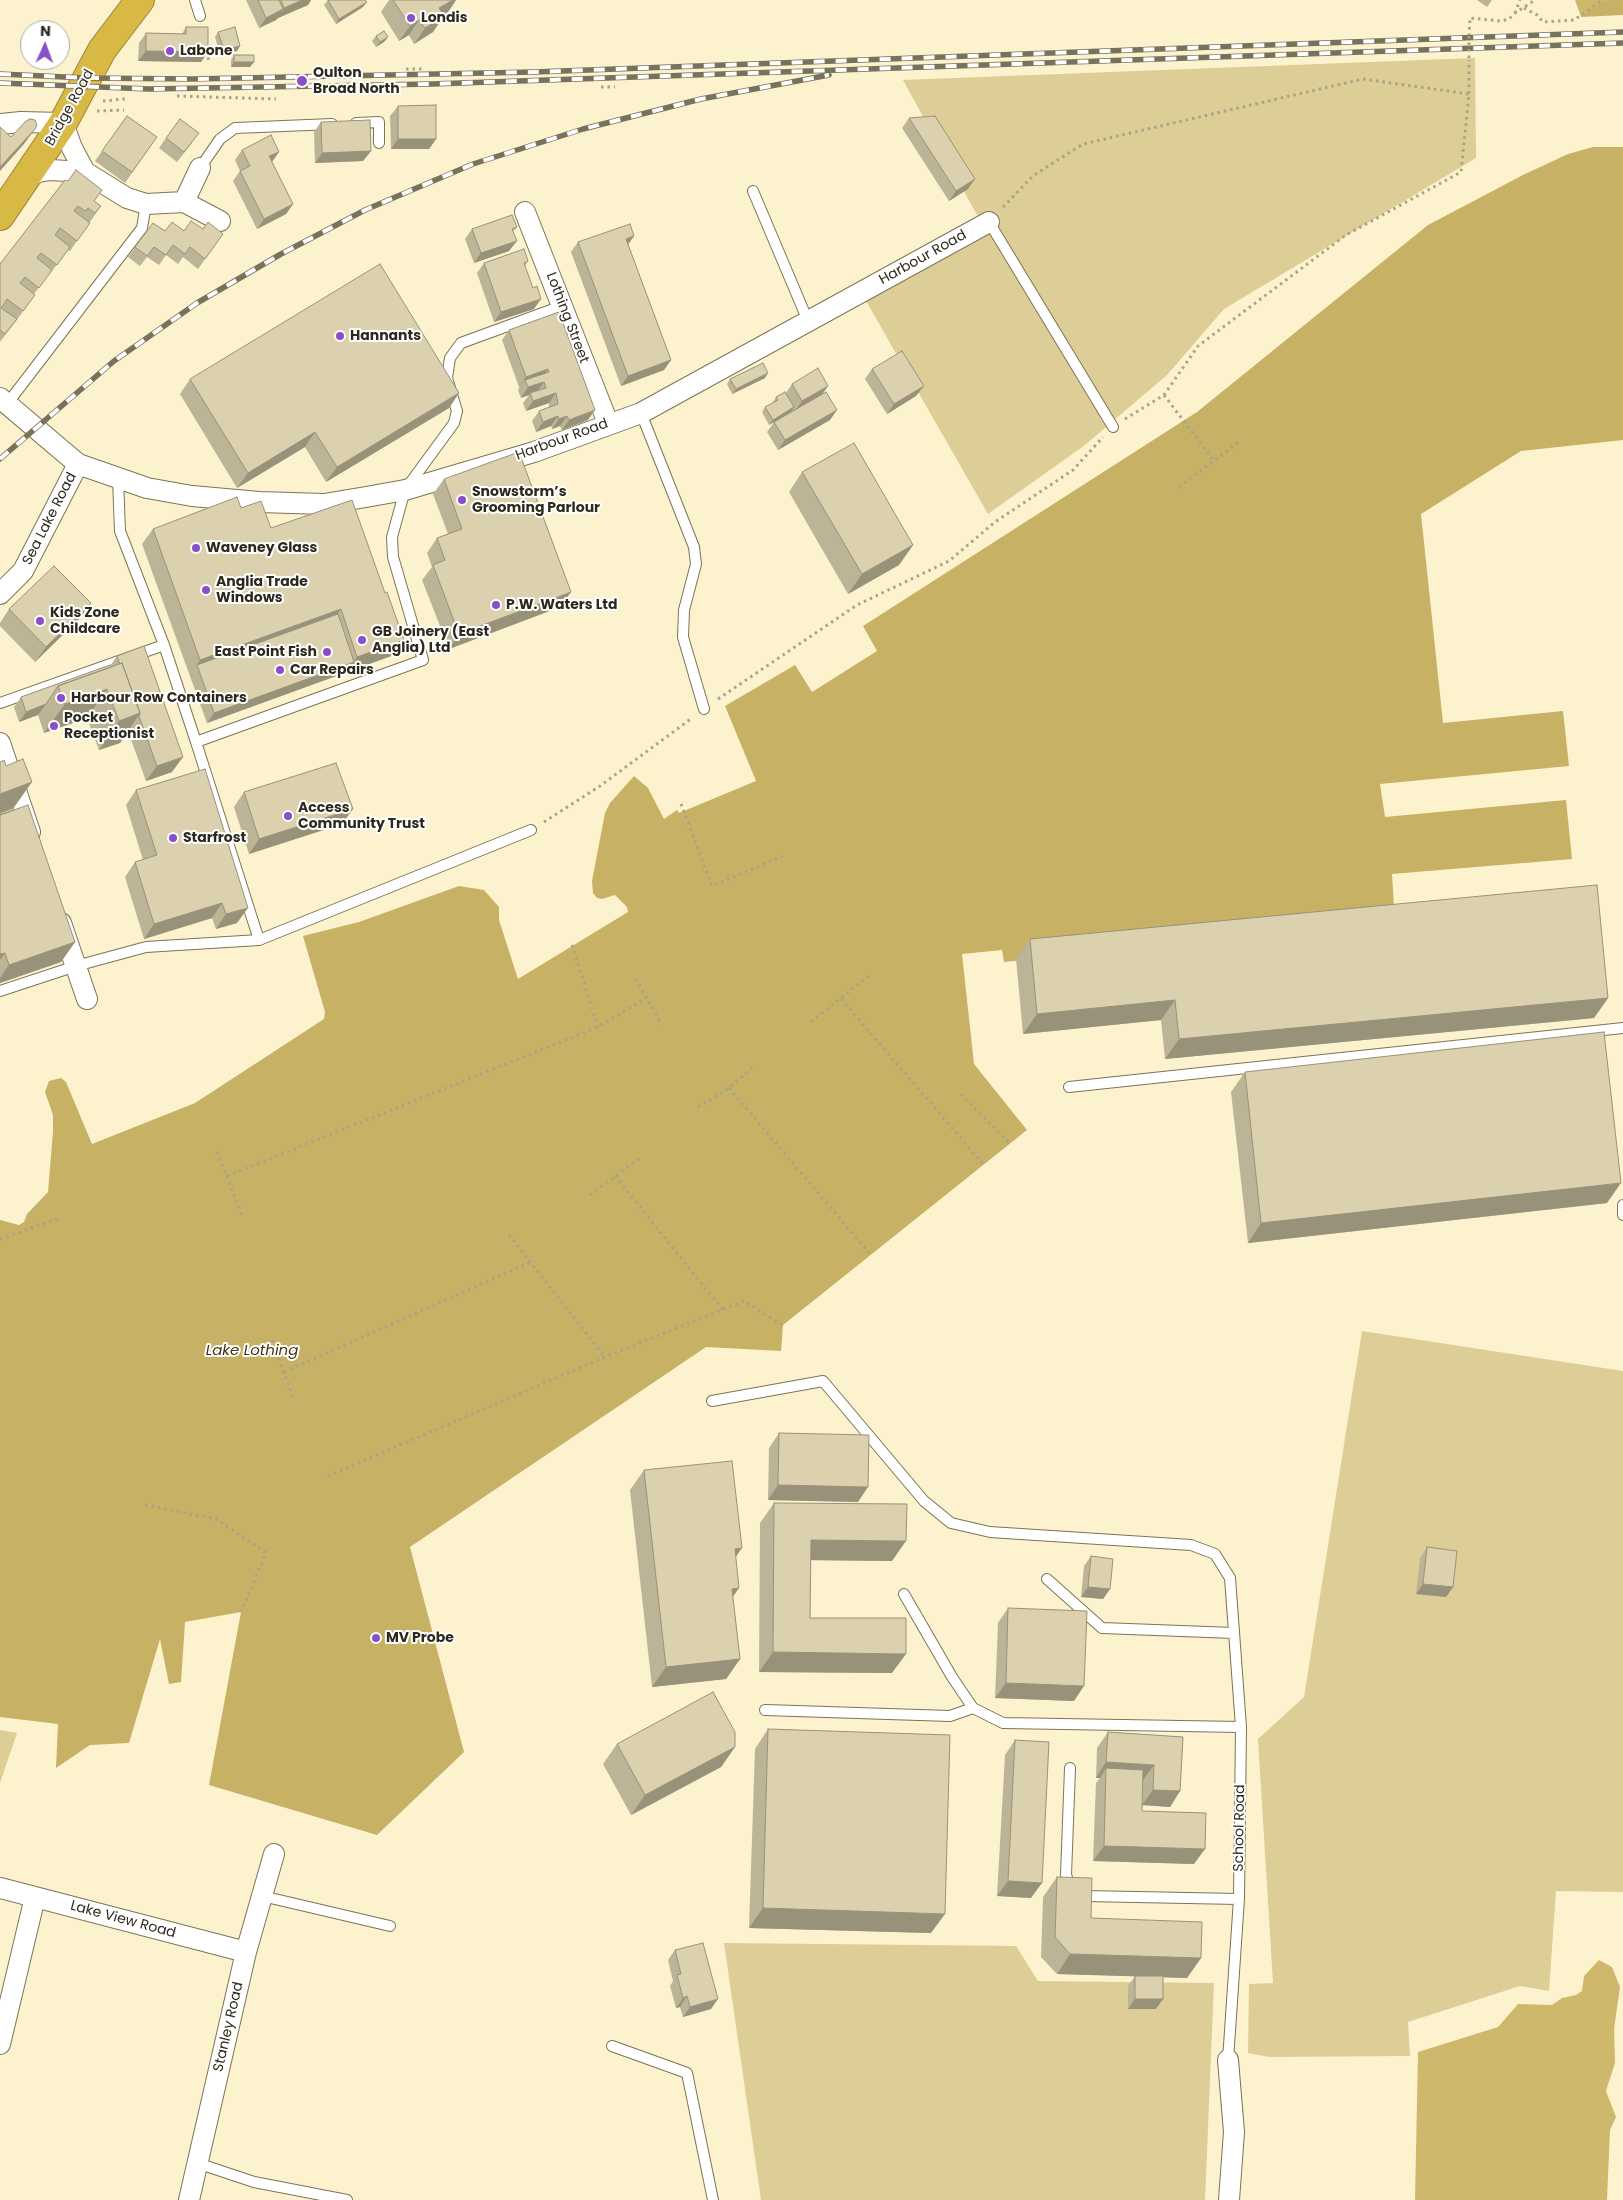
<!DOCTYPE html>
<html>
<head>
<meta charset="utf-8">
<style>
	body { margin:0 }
	#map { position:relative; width:1623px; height:2200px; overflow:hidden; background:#fdf2ce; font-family:Poppins,sans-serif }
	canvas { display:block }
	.north { position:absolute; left:20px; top:20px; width:50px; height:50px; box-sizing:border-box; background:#fff; border:1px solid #aba9a4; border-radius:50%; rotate:2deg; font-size:14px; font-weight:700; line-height:20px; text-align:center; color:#2d291c }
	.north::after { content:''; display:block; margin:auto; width:18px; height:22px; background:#894fc6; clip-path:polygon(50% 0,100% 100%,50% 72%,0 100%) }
</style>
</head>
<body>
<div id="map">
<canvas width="1623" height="2200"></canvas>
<div class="north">N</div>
</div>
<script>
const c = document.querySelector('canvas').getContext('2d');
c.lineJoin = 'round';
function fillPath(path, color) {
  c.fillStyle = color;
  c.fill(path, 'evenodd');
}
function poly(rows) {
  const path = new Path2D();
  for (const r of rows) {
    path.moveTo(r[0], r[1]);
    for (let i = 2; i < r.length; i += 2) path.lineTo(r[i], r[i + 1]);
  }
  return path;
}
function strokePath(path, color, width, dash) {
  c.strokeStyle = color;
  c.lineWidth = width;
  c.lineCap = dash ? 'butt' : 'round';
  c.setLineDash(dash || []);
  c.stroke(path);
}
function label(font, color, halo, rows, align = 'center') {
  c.font = font + ' Poppins,sans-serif';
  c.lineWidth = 4;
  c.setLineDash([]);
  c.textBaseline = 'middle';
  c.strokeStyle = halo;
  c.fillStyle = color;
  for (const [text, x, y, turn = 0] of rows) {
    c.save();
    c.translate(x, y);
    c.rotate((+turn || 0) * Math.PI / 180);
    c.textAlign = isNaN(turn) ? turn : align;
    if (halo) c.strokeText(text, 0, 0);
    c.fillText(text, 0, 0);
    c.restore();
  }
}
const green = poly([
	[1475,58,1476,158,1224,309,1167,375,1085,445,988,514,866,301,988,235,903,80],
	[1362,1331,1623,1371,1623,1892,1556,1891,1549,1991,1520,1986,1408,2022,1410,2056,1269,2057,1248,2053,1249,1984,1273,1983,1258,1739,1304,1697],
	[0,1730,17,1733,0,1783],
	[724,1943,1016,1946,1038,1981,1214,1983,1205,2200,761,2200]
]);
const forest = poly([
	[1575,0,1622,0,1581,17],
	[1599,1960,1612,1967,1620,1987,1614,2029,1615,2063,1606,2091,1616,2117,1610,2130,1607,2200,1415,2200,1418,2052,1498,2027,1518,2004,1552,2005,1562,1998,1576,1995,1582,1991,1584,1976]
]);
const water = poly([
	[1608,0,1623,0,1623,15,1581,17],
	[1593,147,1623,147,1623,440,1521,451,1421,514,1443,723,1563,711,1569,766,1380,784,1385,817,1566,800,1572,859,1392,874,1395,923,1004,962,1002,950,962,954,974,1064,1027,1130,783,1325,781,1351,706,1347,410,1547,464,1752,377,1835,209,1785,241,1612,185,1622,181,1682,169,1684,160,1639,129,1743,90,1745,56,1768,58,1724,0,1717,0,1220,19,1225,24,1222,27,1214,48,1192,53,1131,53,1115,45,1092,49,1081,61,1078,66,1082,92,1144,195,1103,324,1019,325,1012,303,936,359,922,459,886,484,890,499,907,499,920,518,979,628,912,627,907,615,895,602,899,597,898,593,893,592,881,605,813,610,803,634,776,648,788,664,819,677,810,679,813,756,781,725,706,795,665,812,692,877,651,863,626,1197,412,1428,225,1523,175,1568,154]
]);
const path = poly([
	[1524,8,1537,15,1543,22,1574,20,1603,0],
	[1515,13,1520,0],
	[1469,36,1470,18,1501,21,1509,19,1515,13,1535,0],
	[207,51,209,62],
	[406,69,425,69],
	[601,87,615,87],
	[177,96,276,99],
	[103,101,125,99],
	[97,111,124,110],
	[1003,207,1034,175,1083,144,1363,79,1469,94],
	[1164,395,1214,461],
	[1125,419,1164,395,1198,346,1346,235,1461,172,1469,94,1469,60],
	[1179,487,1240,441],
	[718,699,857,605,949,561,995,522,1073,470,1103,437],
	[681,804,712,886,783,856],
	[544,822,600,786,692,718],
	[572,945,598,1027],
	[636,979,662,1025],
	[841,999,984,1165],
	[811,1022,869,976],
	[729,1088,870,1254],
	[961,1094,1011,1145],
	[698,1107,729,1088,752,1068],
	[217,1152,242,1215],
	[227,1176,598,1027,646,998],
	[615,1176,723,1310],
	[590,1195,641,1157],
	[509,1235,605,1357],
	[0,1239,60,1218],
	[272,1340,294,1400],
	[284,1372,531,1262],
	[328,1476,605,1357,744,1301,782,1325],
	[145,1505,216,1519,266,1553,241,1612]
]);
const lane = poly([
	[195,0,200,16],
	[356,123,379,122,379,143],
	[200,168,220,139,235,128,332,124],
	[753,191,808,321],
	[989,222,1113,427],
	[7,404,142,228,146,204],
	[641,413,694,547,696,564,684,610,683,637,704,709],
	[118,479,120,531,164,645,196,742,423,660,393,557,392,537,405,490,454,423,457,411,447,378,450,358,461,343,562,306],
	[0,703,164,645],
	[196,742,259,940],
	[0,991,76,966,146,947,259,940,531,830],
	[1069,1087,1623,1028],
	[1623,1205,1623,1215],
	[712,1401,823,1381,924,1501,951,1523,990,1532,1191,1545,1215,1554,1230,1578,1241,1727],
	[1047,1579,1102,1628,1234,1633],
	[904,1594,952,1677,973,1708,1003,1723,1241,1727,1239,1899,1228,2060],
	[765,1710,950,1716,973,1708],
	[1070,1768,1066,1875,1070,1886,1084,1896,1239,1899],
	[262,1896,390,1926],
	[612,2046,687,2073,713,2200],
	[197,2163,254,2182,347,2200]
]);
const street = poly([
	[0,124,21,122,63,123,72,148,85,172],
	[26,179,38,172,50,170,85,172,127,198,146,204,184,202,220,221],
	[184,202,200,168],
	[525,212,608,423],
	[0,398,78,464,147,488,192,496,259,502,324,504,366,497,405,490,534,452,641,413,989,222],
	[0,594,23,571,78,464],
	[0,743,30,832],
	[61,923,87,999],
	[0,1888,246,1952],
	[0,2044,35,1897],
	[1228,2060,1234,2132,1229,2200],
	[189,2200,246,1952,274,1854]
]);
const highway = poly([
	[0,216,63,123,102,50,140,0]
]);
const rail = poly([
	[0,74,86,78,192,79,534,72,1623,32],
	[0,83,149,89,432,84,1623,43],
	[0,459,114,361,197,303,281,254,365,210,473,164,583,129,701,99,829,75]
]);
const pathBridge = poly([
	[1469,36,1469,60]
]);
const wall = poly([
	[246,0,311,0,308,5,278,18,276,20,259,28],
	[328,0,363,7,336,24,324,5],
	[389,0,456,0,448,12,443,15,433,32,414,44,409,35,399,41,381,12],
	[1477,0,1492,0,1487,7],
	[186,27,201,62,138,61,139,43,146,33,182,34],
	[218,32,240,46,237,51,220,55,215,37],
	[376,36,388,37,384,42,376,47,372,41],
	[234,55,254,62,250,67,231,67,231,60],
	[398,106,436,139,429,149,391,149,390,116],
	[127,116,157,137,125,183,95,161],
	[909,118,968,189,949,201,902,128],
	[321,122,371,151,363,161,315,163,314,132],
	[166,138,192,143,177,162,159,148],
	[242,150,272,162,293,204,286,214,257,229,233,181,240,171,235,160],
	[65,180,101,206,70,251,68,250,49,275,49,274,34,294,28,305,0,342,0,264],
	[153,223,165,231,203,229,223,234,198,269,183,257,178,264,166,255,159,265,147,257,140,266,128,257],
	[517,227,513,232,509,251,474,263,465,239,472,229],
	[634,236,628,244,671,360,664,370,621,386,571,252,578,242],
	[528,261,525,266,534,309,494,322,477,273,484,263],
	[559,312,588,420,562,430,560,426,552,429,551,426,536,432,532,421,539,411,549,407,549,403,526,411,523,403,529,395,521,398,518,390,520,386,519,387,502,340,509,330],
	[872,369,916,396,887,414,865,379],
	[765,378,732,394,727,384,730,379],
	[190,379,459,393,449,408,326,482,305,447,237,488,180,394],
	[792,384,822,394,830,420,778,450,767,432,774,422,769,425,762,412,765,407,773,403,773,402,776,397,786,393],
	[802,472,913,545,899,565,848,594,789,492],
	[444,479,560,607,449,649,422,580,432,567,427,553,437,538,448,534,433,494],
	[241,508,271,528,394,655,207,723,142,544,153,529],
	[9,609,80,618,35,662,0,626,0,623],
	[117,656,172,772,146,781,128,731,120,743,99,750,87,718,44,733,38,715,19,722,14,707,21,697,110,666],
	[0,762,32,782,13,809,75,942,61,962,0,983],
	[136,790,237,923,216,929,212,918,144,939,125,877,135,862,143,860,126,805],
	[244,792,342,824,249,854,234,807],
	[1030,939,1608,998,1594,1018,1165,1059,1161,1020,1023,1034,1016,959],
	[1245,1072,1607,1203,1248,1243,1231,1092],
	[779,1433,858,1502,768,1500,769,1448],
	[644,1470,736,1557,733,1597,740,1659,726,1679,652,1687,630,1490],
	[774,1503,892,1561,811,1560,810,1618,892,1673,759,1672,760,1523],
	[1427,1547,1453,1587,1446,1597,1416,1594,1420,1558],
	[1091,1556,1110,1589,1103,1599,1081,1597,1084,1566],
	[1008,1608,1074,1701,995,1698,998,1623],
	[768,1729,931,1933,749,1928,755,1749],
	[1108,1732,1183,1737,1180,1791,1170,1807,1142,1805,1143,1780,1142,1811,1194,1864,1093,1861,1096,1783,1100,1778,1096,1778,1097,1748],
	[1015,1740,1031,1898,997,1896,1005,1755],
	[617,1744,735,1747,721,1767,631,1815,603,1764],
	[1057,1877,1091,1918,1201,1958,1187,1978,1163,1977,1156,2009,1128,2009,1128,1986,1135,1976,1141,1976,1057,1974,1041,1957,1043,1897],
	[675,1950,711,2009,683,2017,680,2007,676,2008,670,1986,673,1981,668,1960]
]);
const shadedWall = poly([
	[302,0,311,0,308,5,278,18,276,20,259,28,266,18,283,10,284,8],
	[453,0,456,0,448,12,428,23,439,8],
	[367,2,363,7,336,24,339,19],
	[444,16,433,32,414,44,425,28],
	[419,20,409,35,399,41,410,26],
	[388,37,384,42,376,47,380,42],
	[240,46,237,51,220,55,224,50],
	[146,51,208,52,201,62,138,61],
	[234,62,254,62,250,67,231,67],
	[35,129,24,144,0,171,0,167],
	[398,139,436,139,429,149,391,149],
	[371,151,363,161,315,163,322,153],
	[279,152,272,162,269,156],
	[975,179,968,189,949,201,956,191],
	[293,204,286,214,257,229,264,219],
	[634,236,627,246,626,239],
	[517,241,509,251,474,263,481,253],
	[541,299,534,309,494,322,501,312],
	[671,360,664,370,621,386,628,376],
	[548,369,541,379,525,380,520,386,519,387,526,377],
	[768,373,765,378,732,394,736,389],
	[544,382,537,392,530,393,529,395,521,398,528,387],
	[828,386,821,396,795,411,802,401],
	[924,386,916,396,887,414,894,404],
	[459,393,449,408,326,482,337,467],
	[556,393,549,403,526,411,533,401],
	[794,407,791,412,769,425,773,420],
	[595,410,588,420,562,430,569,420],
	[837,410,830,420,778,450,785,440],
	[558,416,551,426,536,432,543,422],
	[567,416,560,426,552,429,559,419],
	[315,432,305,447,237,488,248,473],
	[913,545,899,565,848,594,862,574],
	[571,592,560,607,449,649,459,634],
	[91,603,80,618,35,662,46,647],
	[341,609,331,624,197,665,200,660],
	[404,640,394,655,207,723,214,713,354,662,357,657],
	[107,689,87,718,44,733,65,704],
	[46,704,38,715,19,722,26,712],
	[140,713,120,743,99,750,119,721],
	[183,757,172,772,146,781,157,766],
	[32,782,11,811,0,816,0,794],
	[353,809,342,824,249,854,259,839],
	[222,903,212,918,144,939,154,924],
	[248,908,237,923,216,929,226,914],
	[75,942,61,962,0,983,0,978,9,965],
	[5,953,0,960,0,954],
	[1608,998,1594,1018,1165,1059,1179,1039],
	[1175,1000,1161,1020,1023,1034,1037,1014],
	[1621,1183,1607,1203,1248,1243,1261,1223],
	[778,1485,868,1487,858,1502,768,1500],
	[811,1540,906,1541,892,1561,797,1560],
	[742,1548,728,1568,735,1549],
	[1423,1584,1453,1587,1446,1597,1416,1594],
	[1088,1587,1110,1589,1103,1599,1081,1597],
	[739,1588,725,1608,732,1589],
	[773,1652,906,1654,892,1673,759,1672],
	[740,1659,726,1679,652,1687,666,1667],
	[1006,1683,1084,1686,1074,1701,995,1698],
	[735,1747,721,1767,631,1815,645,1795],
	[1106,1762,1154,1765,1143,1780,1106,1778,1106,1768,1100,1778,1096,1778],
	[1153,1790,1180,1791,1170,1807,1142,1805],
	[1104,1846,1205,1849,1194,1864,1093,1861],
	[1008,1881,1042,1883,1031,1898,997,1896],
	[763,1908,945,1914,931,1933,749,1928],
	[1070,1954,1201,1958,1187,1978,1057,1974],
	[687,1996,680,2007,676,2008,683,1998],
	[718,1999,711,2009,683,2017,690,2007],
	[1135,1999,1163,1999,1156,2009,1128,2009]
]);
const building = poly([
	[258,0,279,0,283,9,266,18,258,0],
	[281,0,302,0,284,8,281,0],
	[328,0,365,0,367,2,339,19,328,0],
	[393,0,453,0,439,8,444,16,425,28,419,20,410,26,393,0],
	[186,27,208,27,208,52,146,51,146,33,186,34,186,27],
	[235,27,240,46,224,50,218,32,235,27],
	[384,31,388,37,380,42,376,36,384,31],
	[234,55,254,55,254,62,234,62,234,55],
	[436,105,436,139,398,139,398,106,436,105],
	[127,116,157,137,132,172,102,151,127,116],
	[935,116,975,179,956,191,909,118,935,116],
	[30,119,35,120,37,125,35,129,0,167,0,127,11,137,26,121,30,119],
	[180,119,199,133,184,152,166,138,180,119],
	[370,120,371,151,322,153,321,122,370,120],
	[271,135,279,152,269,156,293,204,264,219,240,171,250,166,242,150,271,135],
	[76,170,102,190,94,201,101,206,95,213,88,208,85,211,78,206,76,208,74,211,90,223,77,241,60,228,57,232,55,235,70,247,57,265,41,253,38,256,37,258,52,270,39,288,25,277,20,283,35,295,23,311,7,299,4,304,1,308,17,319,5,334,0,330,0,264,65,180,68,181,76,170],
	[512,215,517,227,512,229,517,241,481,253,472,229,512,215],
	[191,221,203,229,208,222,223,234,205,259,190,247,185,254,173,245,166,255,154,247,147,256,135,247,153,223,165,231,172,222,184,231,191,221],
	[630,224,634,236,626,239,671,360,628,376,578,242,630,224],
	[524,249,528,261,524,263,533,288,537,286,541,299,501,312,484,263,524,249],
	[380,264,459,393,337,467,315,432,248,473,190,379,380,264],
	[559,312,595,410,569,420,567,416,559,419,558,416,543,422,539,411,558,404,556,393,533,401,530,393,546,388,544,382,528,387,525,380,549,372,548,369,526,377,509,330,559,312],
	[902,351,924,386,894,404,872,369,902,351],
	[763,363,768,373,736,389,730,379,763,363],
	[818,368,828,386,802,401,792,384,818,368],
	[785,392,794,407,773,420,765,407,778,400,776,397,785,392],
	[826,392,837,410,785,440,774,422,826,392],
	[854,443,913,545,862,574,802,472,854,443],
	[519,452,571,592,459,634,433,565,445,560,437,538,462,529,444,479,519,452],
	[237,497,241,508,261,501,271,528,352,500,385,593,387,592,404,640,357,657,341,609,200,660,153,529,237,497],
	[54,566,91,603,46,647,9,609,54,566],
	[338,614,354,662,214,713,197,665,338,614],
	[144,646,183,757,157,766,139,716,140,713,122,663,120,664,117,656,144,646],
	[122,663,140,713,119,721,107,689,65,704,58,686,122,663],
	[110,665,111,667,58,686,46,704,26,712,21,697,110,665],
	[23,759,32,782,0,794,0,762,4,760,6,766,23,759],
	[336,763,353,809,259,839,244,792,336,763],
	[205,769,248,908,226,914,222,903,154,924,135,862,157,855,136,790,205,769],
	[28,805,75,942,9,965,5,953,0,954,0,815,28,805],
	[13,808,14,810,0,815,0,813,13,808],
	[1597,885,1608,998,1179,1039,1175,1000,1037,1014,1030,939,1597,885],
	[1604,1032,1621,1183,1261,1223,1245,1072,1604,1032],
	[779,1433,869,1435,868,1487,778,1485,779,1433],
	[732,1461,742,1548,735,1549,739,1588,732,1589,740,1659,666,1667,644,1470,732,1461],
	[774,1503,907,1504,906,1541,811,1540,810,1618,906,1618,906,1654,773,1652,774,1503],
	[1427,1547,1457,1551,1453,1587,1423,1584,1427,1547],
	[1091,1556,1113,1559,1110,1589,1088,1587,1091,1556],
	[1008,1608,1087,1611,1084,1686,1006,1683,1008,1608],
	[713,1692,735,1732,735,1747,645,1795,617,1744,713,1692],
	[768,1729,950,1735,945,1914,763,1908,768,1729],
	[1108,1732,1183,1737,1180,1791,1153,1790,1154,1765,1106,1762,1108,1732],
	[1015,1740,1049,1742,1042,1883,1008,1881,1015,1740],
	[1106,1768,1143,1770,1142,1811,1206,1813,1205,1849,1104,1846,1106,1768],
	[1057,1877,1092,1878,1091,1918,1202,1922,1201,1958,1070,1954,1055,1937,1057,1877],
	[703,1943,718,1999,690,2007,687,1996,683,1998,677,1975,681,1974,675,1950,703,1943],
	[1135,1976,1163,1976,1163,1999,1135,1999,1135,1976]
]);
const markers = [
	[411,18,5,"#894fc6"],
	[170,51,5,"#894fc6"],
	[302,81,6,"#894fc6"],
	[340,336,5,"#894fc6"],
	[462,500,5,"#894fc6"],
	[196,548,5,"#894fc6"],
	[206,590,5,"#894fc6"],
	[496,605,5,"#894fc6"],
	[40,621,5,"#894fc6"],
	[362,640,5,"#894fc6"],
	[327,652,5,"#894fc6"],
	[280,670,5,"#894fc6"],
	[61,698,5,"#894fc6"],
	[54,726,5,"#894fc6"],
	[288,816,5,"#894fc6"],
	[173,838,5,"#894fc6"],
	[376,1638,5,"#894fc6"]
];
const poiNames = [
	["Londis",421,18],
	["Labone",180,51],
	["Oulton",313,73],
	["Broad North",313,89],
	["Hannants",350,336],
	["Snowstorm’s",472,492],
	["Grooming Parlour",472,508],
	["Waveney Glass",206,548],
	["Anglia Trade",216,582],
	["Windows",216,598],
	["P.W. Waters Ltd",506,605],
	["Kids Zone",50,613],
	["Childcare",50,629],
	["GB Joinery (East",372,632],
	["Anglia) Ltd",372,648],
	["East Point Fish",317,652,"right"],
	["Car Repairs",290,670],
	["Harbour Row Containers",71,698],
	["Pocket",64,718],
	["Receptionist",64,734],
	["Access",298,808],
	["Community Trust",298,824],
	["Starfrost",183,838],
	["MV Probe",386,1638]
];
const streetNames = [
	["Bridge Road",70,108,-61],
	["Harbour Road",923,258,-29],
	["Lothing Street",567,318,69],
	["Harbour Road",562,440,-20],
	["Sea Lake Road",50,519,-63],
	["School Road",1240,1828,-89],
	["Lake View Road",123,1920,15],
	["Stanley Road",229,2027,-77]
];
const waterNames = [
	["Lake Lothing",252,1351]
];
fillPath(green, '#ddcd96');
fillPath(forest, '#ceb86c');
fillPath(water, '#c7b165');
strokePath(lane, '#7d7454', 12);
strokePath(street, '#7d7454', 22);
strokePath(highway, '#9d8737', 30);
strokePath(path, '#aba388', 3, [2.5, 4]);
strokePath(lane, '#fff', 10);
strokePath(street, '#fff', 20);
strokePath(highway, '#d9b946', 28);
strokePath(rail, '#78715c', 5.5);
strokePath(rail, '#fff', 4, [11]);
strokePath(pathBridge, '#aba388', 3, [2.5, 4]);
fillPath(wall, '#bcb496');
fillPath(shadedWall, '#99927a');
fillPath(building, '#dbd1ae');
strokePath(building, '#99927a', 1);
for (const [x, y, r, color] of markers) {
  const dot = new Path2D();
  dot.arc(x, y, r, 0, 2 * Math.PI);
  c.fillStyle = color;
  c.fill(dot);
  strokePath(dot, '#fff', 2);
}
label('bold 14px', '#2d291c', '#fff', poiNames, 'left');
label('14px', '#2d291c', '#fff', streetNames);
label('italic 15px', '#3f3514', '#fff', waterNames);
</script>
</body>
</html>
